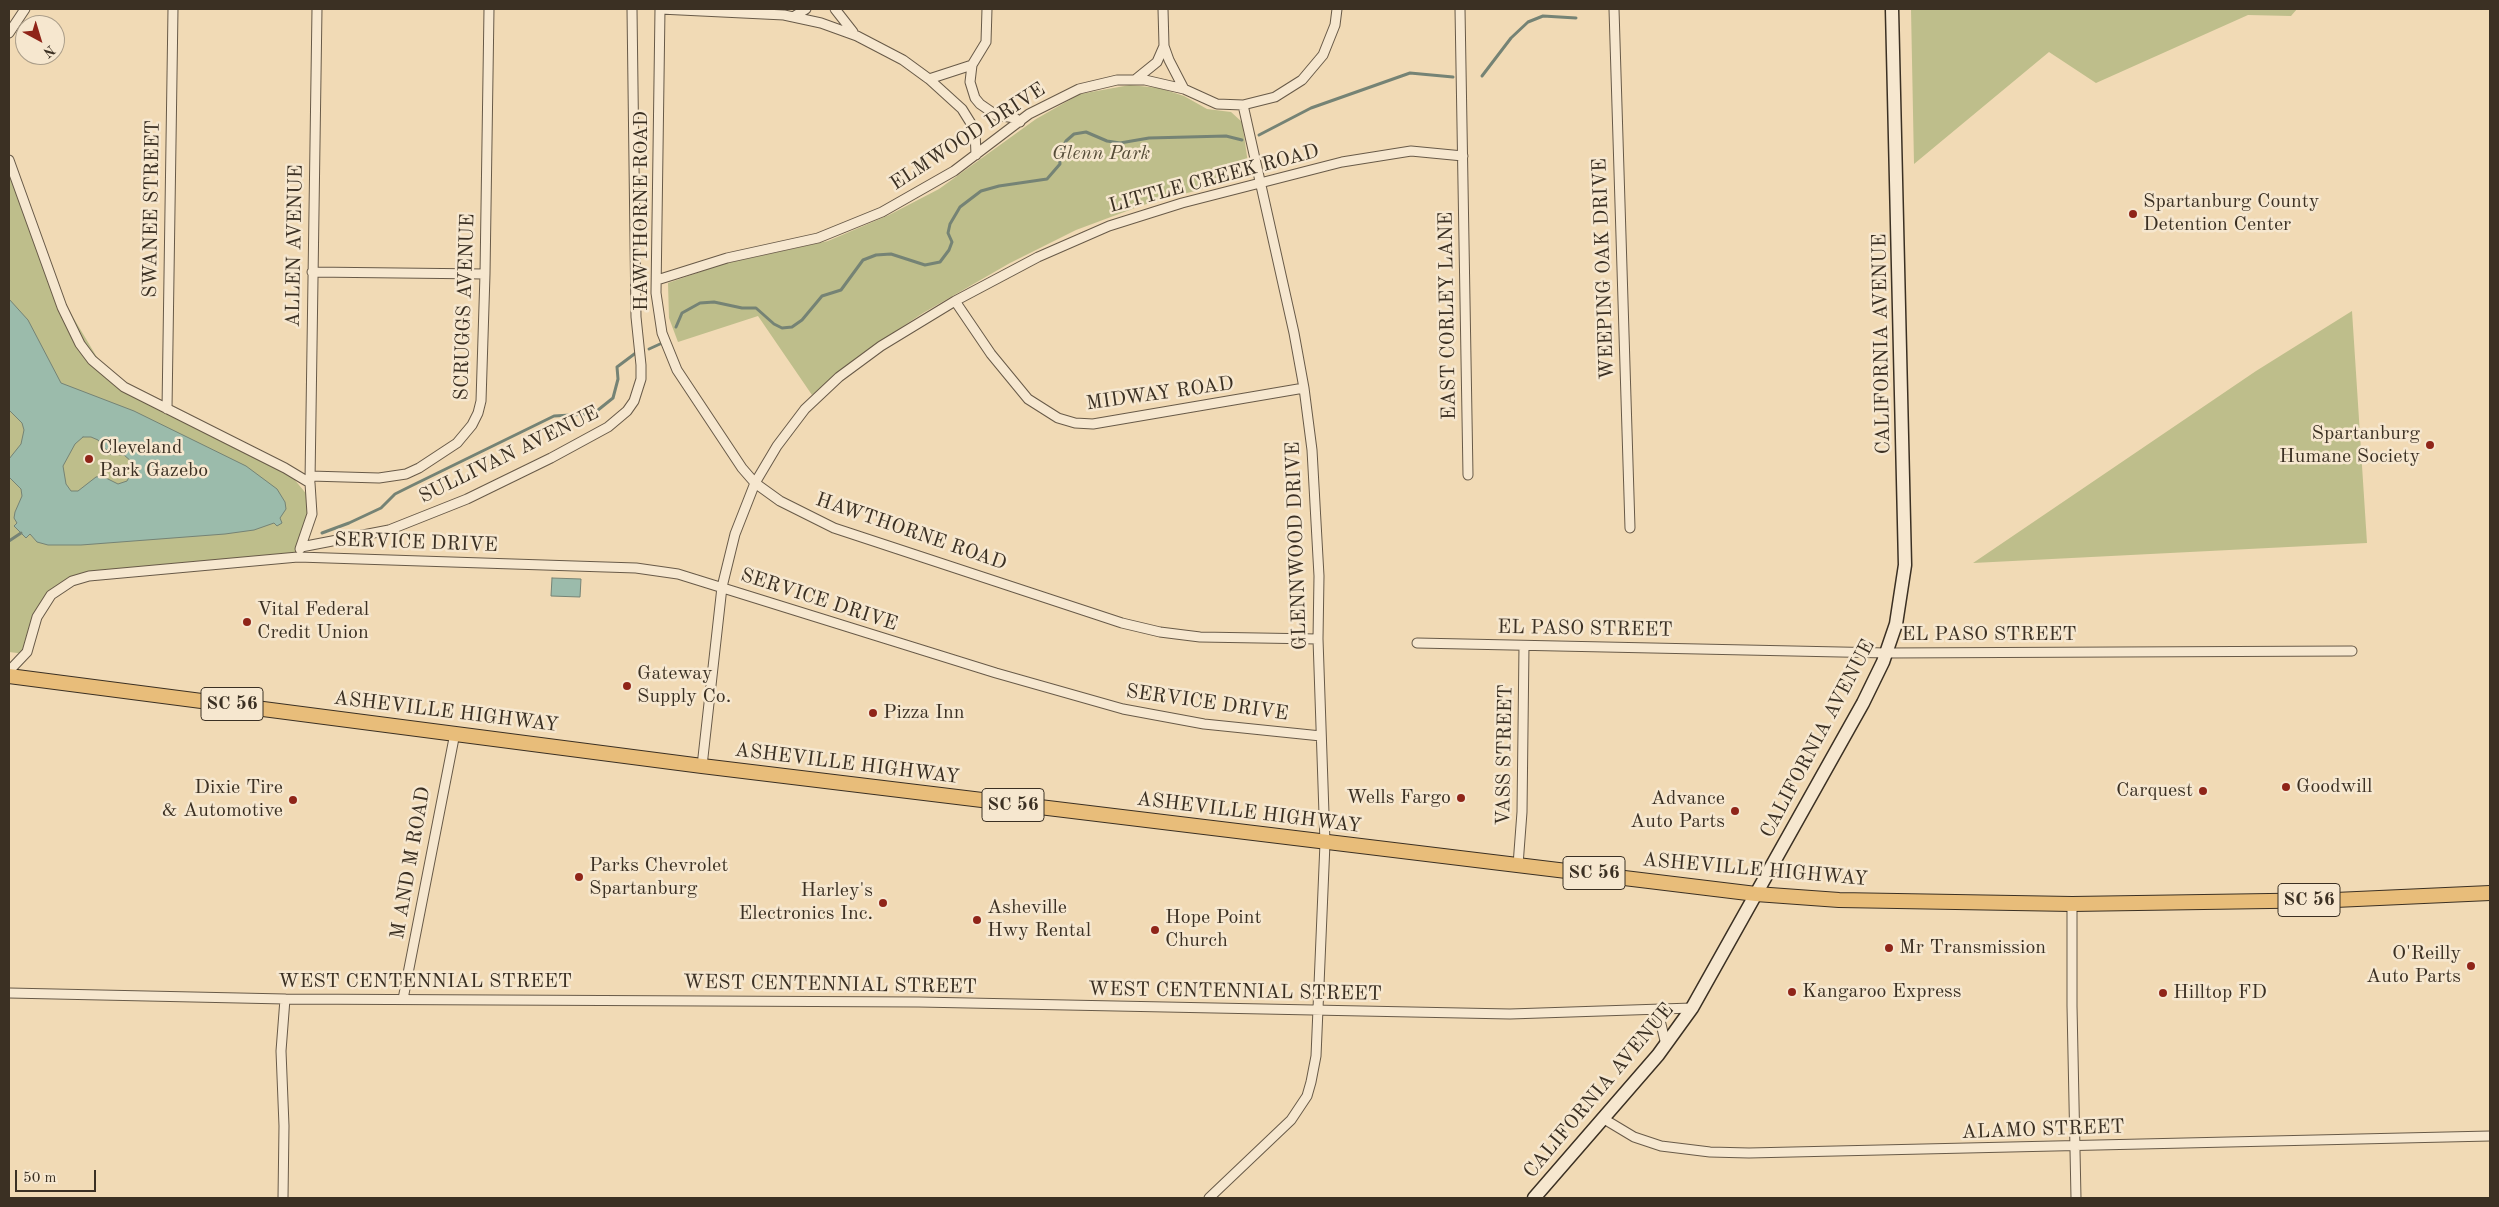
<!DOCTYPE html>
<html>
<head>
<meta charset="utf-8">
<style>
	body { margin:0 }
	#map { position:relative; width:2499px; height:1207px; overflow:hidden; background:#f1dab5; font-family:"Old Standard TT",serif }
	canvas { display:block }
	.frame { position:absolute; inset:0; border:10px solid #3b3023; pointer-events:none }
	.north { position:absolute; left:15px; top:15px; width:50px; height:50px; box-sizing:border-box; background:#f6e7cf; border:1px solid #ab9e8a; border-radius:50%; rotate:141deg; font-size:14px; font-weight:700; line-height:20px; text-align:center; color:#3b3023 }
	.north::after { content:''; display:block; margin:auto; width:18px; height:22px; background:#8f2418; clip-path:polygon(50% 0,100% 100%,50% 72%,0 100%) }
	.scale { position:absolute; left:15px; top:1170px; width:81px; height:22px; box-sizing:border-box; border:2px solid #3b3023; border-top:0; padding-left:6px; font-size:15px; line-height:18px; white-space:nowrap; color:#3b3023; -webkit-text-stroke:4px #f6e7cf; paint-order:stroke }
</style>
</head>
<body>
<div id="map">
<canvas width="2499" height="1207"></canvas>
<div class="frame"></div>
<div class="north">N</div>
<div class="scale">50 m</div>
</div>
<script>
const c = document.querySelector('canvas').getContext('2d');
c.lineJoin = 'round';
function fillPath(path, color) {
  c.fillStyle = color;
  c.fill(path, 'evenodd');
}
function poly(rows) {
  const path = new Path2D();
  for (const r of rows) {
    path.moveTo(r[0], r[1]);
    for (let i = 2; i < r.length; i += 2) path.lineTo(r[i], r[i + 1]);
  }
  return path;
}
function strokePath(path, color, width, dash) {
  c.strokeStyle = color;
  c.lineWidth = width;
  c.lineCap = dash ? 'butt' : 'round';
  c.setLineDash(dash || []);
  c.stroke(path);
}
function label(font, color, halo, rows, align = 'center') {
  c.font = font + ' "Old Standard TT",serif';
  c.lineWidth = 5;
  c.setLineDash([]);
  c.textBaseline = 'middle';
  c.strokeStyle = halo;
  c.fillStyle = color;
  for (const [text, x, y, turn = 0] of rows) {
    c.save();
    c.translate(x, y);
    c.rotate((+turn || 0) * Math.PI / 180);
    c.textAlign = isNaN(turn) ? turn : align;
    if (halo) c.strokeText(text, 0, 0);
    c.fillText(text, 0, 0);
    c.restore();
  }
}
const green = poly([
	[1911,9,2297,9,2291,16,2248,15,2096,83,2049,52,1914,164],
	[1130,85,1159,88,1184,96,1207,109,1231,112,1242,122,1249,170,1239,179,1143,205,1076,230,1010,263,923,313,860,355,812,395,758,316,678,342,669,318,668,283,723,264,828,241,889,215,939,189,1036,119,1080,94],
	[9,169,55,287,107,374,285,468,313,502,293,557,106,573,51,595,26,654,9,652],
	[2352,311,2367,543,1973,563,2256,371]
]);
const water = poly([
	[9,299,28,320,61,383,134,411,246,466,277,489,285,502,286,509,280,518,282,523,277,526,274,523,254,530,225,534,81,545,48,545,37,542,30,534,26,538,14,526,17,523,14,518,15,512,22,496,21,489,9,477,9,459,21,444,24,430,22,423,9,410,9,299],
	[83,437,91,437,98,440,110,454,124,455,132,462,133,469,127,481,118,484,102,476,96,477,78,491,71,491,66,484,63,466,75,444,83,437],
	[552,578,581,579,580,597,551,596,552,578]
]);
const stream = poly([
	[1482,76,1511,38,1528,22,1543,16,1576,18],
	[1259,135,1311,108,1410,73,1453,77],
	[676,327,682,313,700,303,714,302,742,308,756,308,774,324,782,328,792,327,802,320,822,296,841,290,863,260,876,255,891,254,925,265,940,262,949,250,952,242,948,233,950,224,960,207,981,191,999,186,1047,179,1060,164,1059,154,1066,141,1074,134,1086,132,1107,141,1120,143,1149,138,1226,136,1242,140],
	[649,349,660,344],
	[322,533,349,523,381,508,395,494,411,486,554,416,588,414,598,410,613,398,618,379,617,367,637,352],
	[9,541,21,533]
]);
const minor = poly([
	[660,9,656,293,662,333,677,370,742,468,755,483,780,501,834,528,1122,623,1160,632,1200,637,1318,639],
	[660,9,784,15,821,23,857,36,903,60,929,79,962,109,975,130,976,155],
	[835,9,853,32],
	[1163,9,1164,46,1169,60,1184,89],
	[1460,9,1468,475],
	[1614,9,1630,528],
	[793,17,806,9],
	[9,33,25,9],
	[972,65,970,82,975,98,980,104,996,115,1015,118,1020,122],
	[929,79,972,65,986,42,987,9],
	[1136,79,1157,62,1164,46],
	[9,160,62,307,80,344,92,360,124,387,285,468,310,483,312,514,300,549],
	[312,272,485,274],
	[657,280,727,258,818,238,882,212,954,171,1029,114,1079,89,1117,80,1145,80,1184,89,1217,104,1243,105,1275,97,1302,80,1323,55,1335,25,1337,9],
	[955,301,991,354,1028,399,1058,418,1075,423,1093,424,1304,388],
	[167,409,173,9],
	[310,476,379,478,406,474,419,468,457,443,472,425,478,413,481,401,485,274,489,9],
	[310,481,317,9],
	[301,547,389,530,467,499,551,458,608,427,627,411,634,401,641,379,641,365,636,317,632,9],
	[1417,643,1887,653,2352,651],
	[9,671,27,652,37,617,51,595,72,581,89,576,298,557,636,568,678,574,996,673,1123,709,1204,724,1321,736],
	[702,766,722,587,735,534,755,483,777,446,805,409,839,377,881,346,955,301,1038,257,1109,226,1182,203,1342,162,1411,151,1463,156],
	[1518,865,1522,812,1524,646],
	[2072,904,2072,1006,2076,1198],
	[9,993,285,999,919,1002,1510,1014,1692,1008],
	[403,999,455,733],
	[1651,1010,1660,1020,1666,1045],
	[1604,1119,1634,1137,1661,1146,1710,1152,1749,1153,2490,1136],
	[283,1198,284,1126,281,1051,285,999],
	[1209,1198,1291,1120,1307,1096,1311,1082,1316,1056,1325,843,1318,639,1319,576,1312,450,1304,388,1294,333,1243,105]
]);
const secondary = poly([
	[1534,1198,1658,1055,1692,1008,1863,703,1883,662,1896,624,1905,565,1892,9]
]);
const primary = poly([
	[9,676,702,766,1756,894,1839,900,2072,904,2335,900,2490,893]
]);
const markers = [
	[2133,214,5,"#8f2418"],
	[2430,445,5,"#8f2418"],
	[89,459,5,"#8f2418"],
	[247,622,5,"#8f2418"],
	[627,686,5,"#8f2418"],
	[873,713,5,"#8f2418"],
	[2286,787,5,"#8f2418"],
	[2203,791,5,"#8f2418"],
	[1461,798,5,"#8f2418"],
	[293,800,5,"#8f2418"],
	[1735,811,5,"#8f2418"],
	[579,877,5,"#8f2418"],
	[883,903,5,"#8f2418"],
	[977,920,5,"#8f2418"],
	[1155,930,5,"#8f2418"],
	[1889,948,5,"#8f2418"],
	[2471,966,5,"#8f2418"],
	[1792,992,5,"#8f2418"],
	[2163,993,5,"#8f2418"]
];
const shields = [
	[232,704,62],
	[1013,805,62],
	[1594,873,62],
	[2309,900,62]
];
const shieldNames = [
	["SC 56",232,704],
	["SC 56",1013,805],
	["SC 56",1594,873],
	["SC 56",2309,900]
];
const streetNames = [
	["ELMWOOD DRIVE",968,137,-33],
	["LITTLE CREEK ROAD",1214,179,-15],
	["SWANEE STREET",152,209,-89],
	["HAWTHORNE ROAD",642,211,-90],
	["ALLEN AVENUE",295,246,-89],
	["WEEPING OAK DRIVE",1604,269,-92],
	["SCRUGGS AVENUE",465,307,-88],
	["EAST CORLEY LANE",1448,316,-91],
	["CALIFORNIA AVENUE",1882,344,-91],
	["MIDWAY ROAD",1160,394,-8],
	["SULLIVAN AVENUE",509,455,-26],
	["HAWTHORNE ROAD",911,532,19],
	["SERVICE DRIVE",416,543,2],
	["GLENNWOOD DRIVE",1297,546,-92],
	["SERVICE DRIVE",819,600,18],
	["EL PASO STREET",1585,629,1],
	["EL PASO STREET",1989,635],
	["SERVICE DRIVE",1207,703,8],
	["ASHEVILLE HIGHWAY",446,712,7],
	["CALIFORNIA AVENUE",1818,739,-62],
	["VASS STREET",1505,755,-89],
	["ASHEVILLE HIGHWAY",847,764,7],
	["ASHEVILLE HIGHWAY",1249,813,7],
	["M AND M ROAD",411,863,-80],
	["ASHEVILLE HIGHWAY",1755,870,5],
	["WEST CENTENNIAL STREET",425,982],
	["WEST CENTENNIAL STREET",830,985,1],
	["WEST CENTENNIAL STREET",1235,992,1],
	["CALIFORNIA AVENUE",1599,1091,-50],
	["ALAMO STREET",2043,1130,-2]
];
const parkNames = [
	["Glenn Park",1101,154]
];
const poiNames = [
	["Spartanburg County",2143,202],
	["Detention Center",2143,225],
	["Spartanburg",2420,434,"right"],
	["Humane Society",2420,457,"right"],
	["Cleveland",99,448],
	["Park Gazebo",99,471],
	["Vital Federal",257,610],
	["Credit Union",257,633],
	["Gateway",637,674],
	["Supply Co.",637,697],
	["Pizza Inn",883,713],
	["Goodwill",2296,787],
	["Dixie Tire",283,788,"right"],
	["& Automotive",283,811,"right"],
	["Carquest",2193,791,"right"],
	["Wells Fargo",1451,798,"right"],
	["Advance",1725,799,"right"],
	["Auto Parts",1725,822,"right"],
	["Parks Chevrolet",589,866],
	["Spartanburg",589,889],
	["Harley's",873,891,"right"],
	["Electronics Inc.",873,914,"right"],
	["Asheville",987,908],
	["Hwy Rental",987,931],
	["Hope Point",1165,918],
	["Church",1165,941],
	["Mr Transmission",1899,948],
	["O'Reilly",2461,954,"right"],
	["Auto Parts",2461,977,"right"],
	["Kangaroo Express",1802,992],
	["Hilltop FD",2173,993]
];
fillPath(green, '#bebe8b');
fillPath(water, '#9bbbab');
strokePath(water, '#758375', 1);
strokePath(stream, '#758375', 3);
strokePath(minor, '#685a48', 11);
strokePath(secondary, '#3b3023', 15);
strokePath(primary, '#3b3023', 16);
strokePath(minor, '#f6e7cf', 9);
strokePath(secondary, '#f6e7cf', 12);
strokePath(primary, '#e8bd7a', 14);
for (const [x, y, r, color] of markers) {
  const dot = new Path2D();
  dot.arc(x, y, r, 0, 2 * Math.PI);
  c.fillStyle = color;
  c.fill(dot);
  strokePath(dot, '#f6e7cf', 2);
}
for (const [x, y, w] of shields) {
  const box = new Path2D();
  box.roundRect(x - w / 2, y - 16.5, w, 33, 4);
  c.fillStyle = '#f6e7cf';
  c.fill(box);
  strokePath(box, '#3b3023', 1);
}
label('bold 19px', '#3b3023', null, shieldNames);
label('20px', '#3b3023', '#f6e7cf', streetNames);
label('italic 20px', '#554c38', '#f6e7cf', parkNames);
label('20px', '#3b3023', '#f6e7cf', poiNames, 'left');
</script>
</body>
</html>
